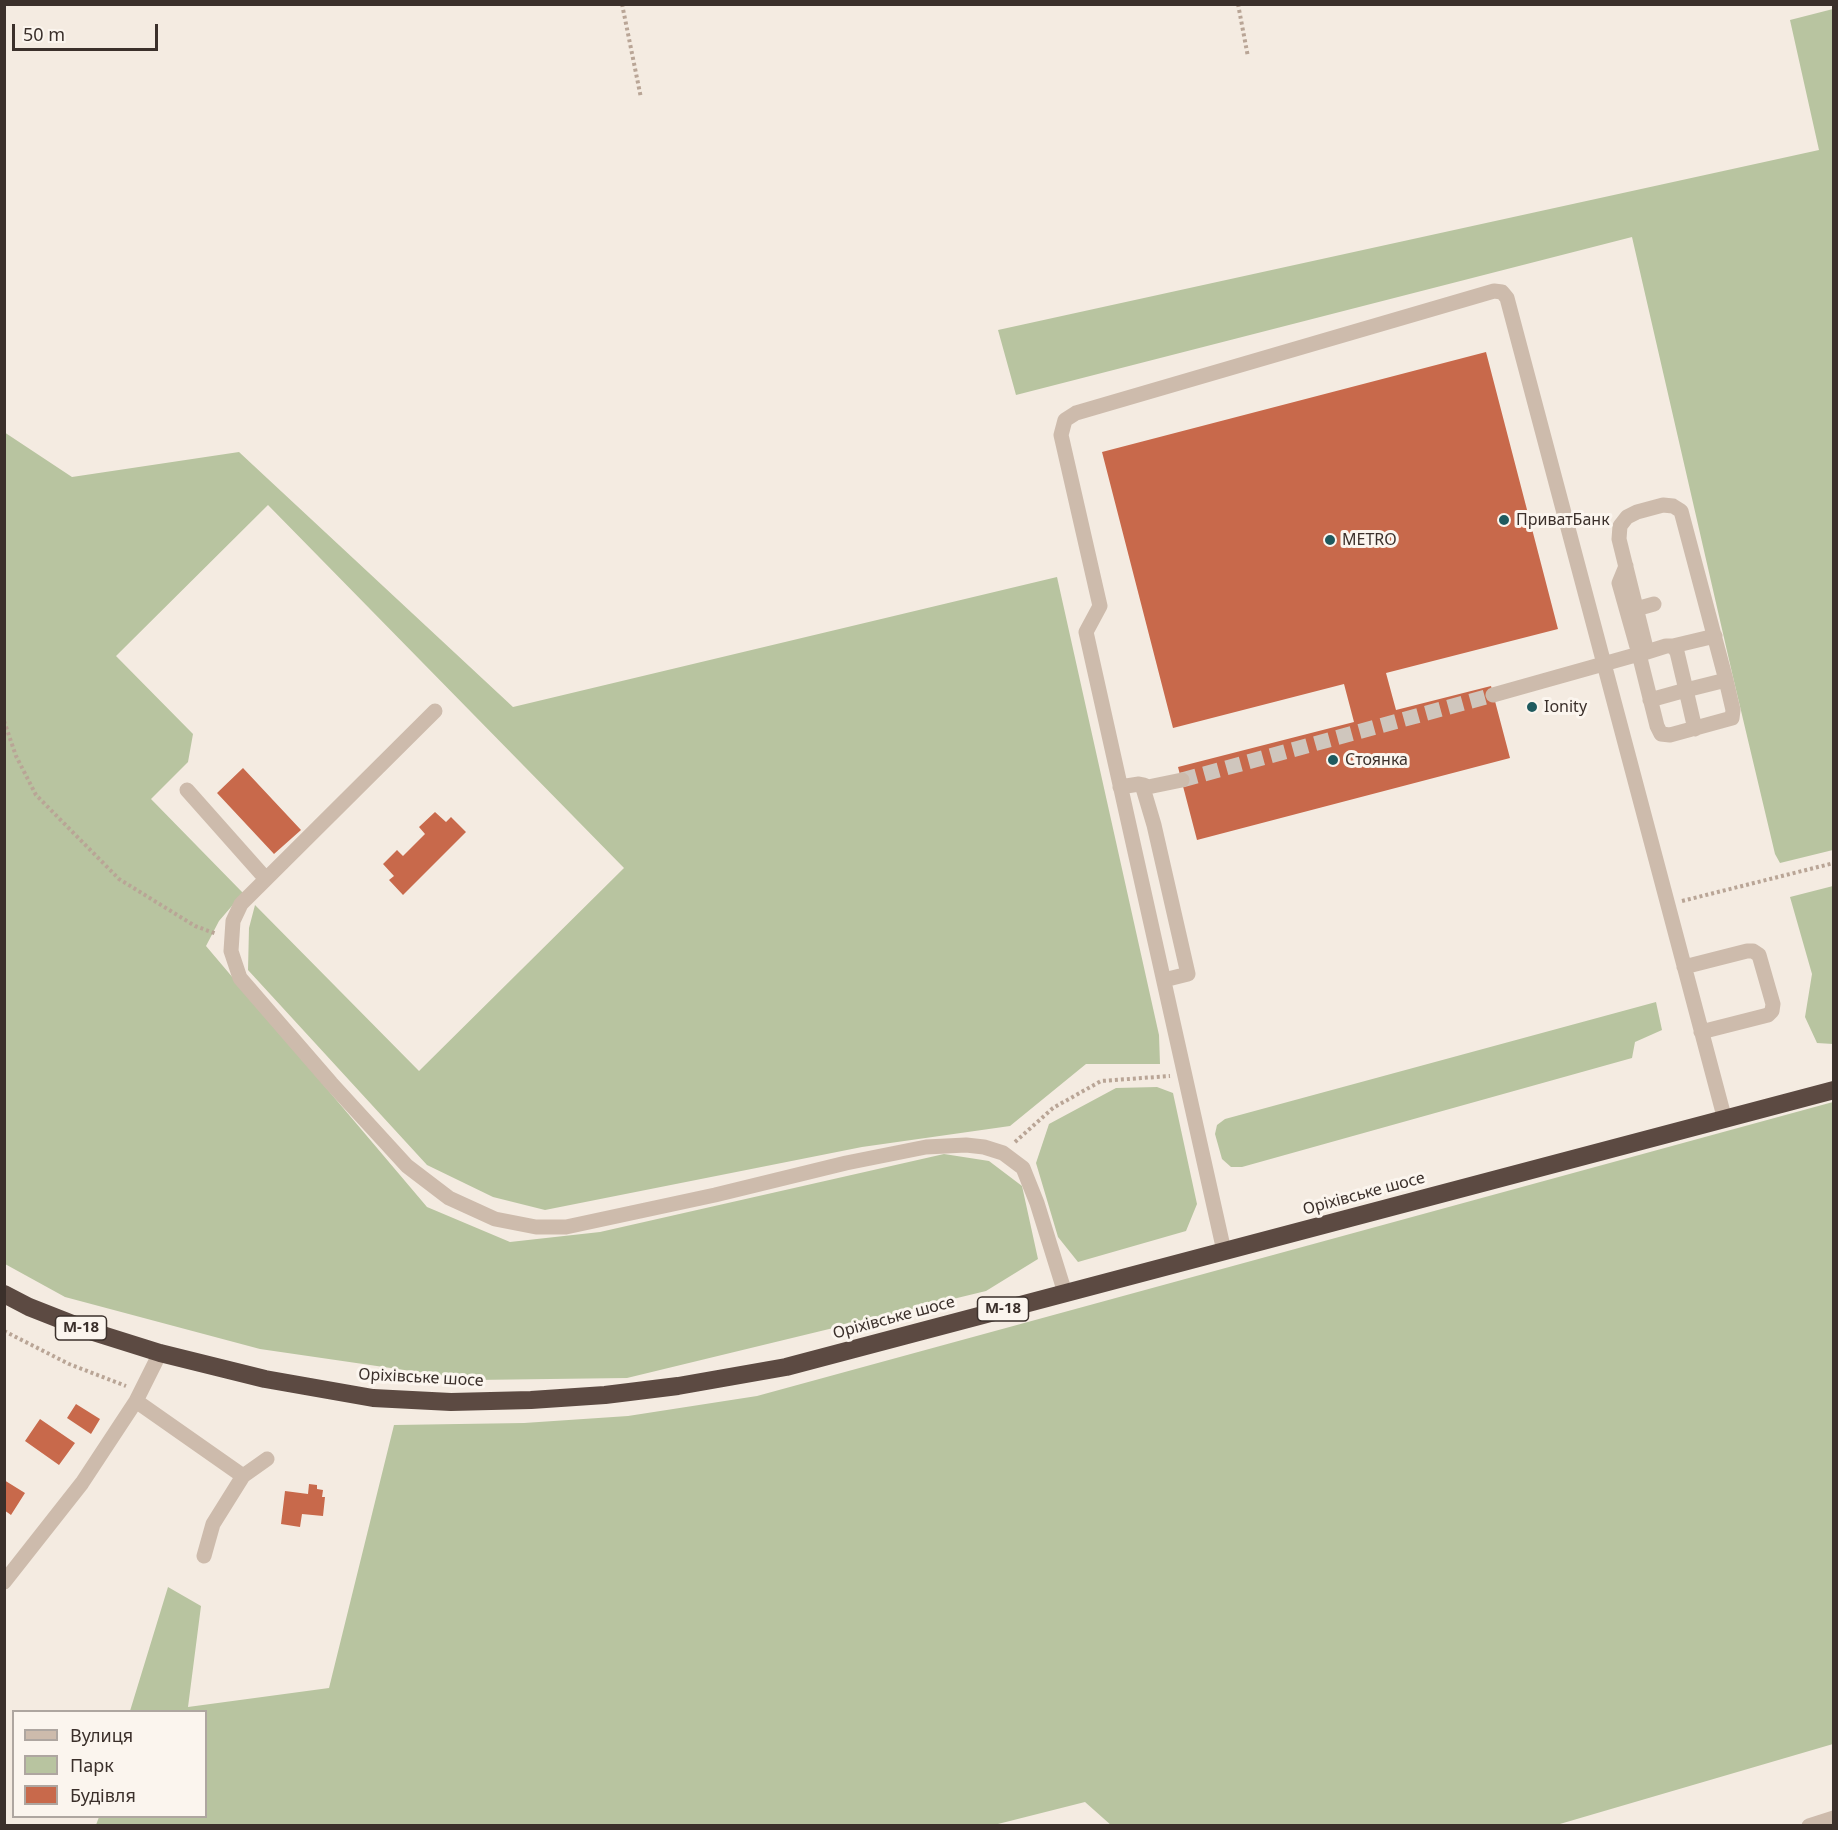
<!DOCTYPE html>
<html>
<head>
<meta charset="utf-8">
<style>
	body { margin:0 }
	#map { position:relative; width:1838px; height:1830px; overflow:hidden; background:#f4ebe1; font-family:"Noto Sans",sans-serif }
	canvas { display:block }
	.frame { position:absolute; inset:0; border:6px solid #3b302b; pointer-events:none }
	.legend { position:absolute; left:12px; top:1710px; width:195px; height:108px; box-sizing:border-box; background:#fbf5ee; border:2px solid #aea6a0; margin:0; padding:8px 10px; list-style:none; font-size:18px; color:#3b302b }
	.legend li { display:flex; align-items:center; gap:12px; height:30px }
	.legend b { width:30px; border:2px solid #aea6a0 }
	.scale { position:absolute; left:12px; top:24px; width:146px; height:27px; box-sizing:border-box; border:3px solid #3b302b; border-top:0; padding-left:8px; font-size:18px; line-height:21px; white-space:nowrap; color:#3b302b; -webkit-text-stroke:4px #fbf5ee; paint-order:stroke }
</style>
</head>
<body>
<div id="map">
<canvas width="1838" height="1830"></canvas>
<div class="frame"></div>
<ul class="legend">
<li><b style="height:8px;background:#cdbbac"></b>Вулиця</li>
<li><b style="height:16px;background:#b8c4a0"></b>Парк</li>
<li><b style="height:16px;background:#c8694b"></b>Будівля</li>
</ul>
<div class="scale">50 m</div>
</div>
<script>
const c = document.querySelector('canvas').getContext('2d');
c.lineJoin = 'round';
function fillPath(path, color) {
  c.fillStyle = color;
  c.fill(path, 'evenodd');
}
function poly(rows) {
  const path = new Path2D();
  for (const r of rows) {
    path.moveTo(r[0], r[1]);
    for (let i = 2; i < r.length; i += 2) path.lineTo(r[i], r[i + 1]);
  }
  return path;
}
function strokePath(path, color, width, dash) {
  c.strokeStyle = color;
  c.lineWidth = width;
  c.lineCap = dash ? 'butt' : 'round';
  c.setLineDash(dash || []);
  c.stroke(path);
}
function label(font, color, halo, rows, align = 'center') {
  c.font = font + ' "Noto Sans",sans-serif';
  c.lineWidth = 6;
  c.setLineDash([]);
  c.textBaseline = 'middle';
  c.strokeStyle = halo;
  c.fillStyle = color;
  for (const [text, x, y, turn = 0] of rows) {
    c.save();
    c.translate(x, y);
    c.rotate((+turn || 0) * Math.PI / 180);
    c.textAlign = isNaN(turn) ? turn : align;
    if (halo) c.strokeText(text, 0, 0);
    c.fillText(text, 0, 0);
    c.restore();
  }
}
const green = poly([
	[1833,9,1833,850,1780,863,1775,854,1733,677,1632,237,1016,395,998,330,1819,150,1790,20],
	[4,432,72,477,239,452,513,707,1057,577,1159,1035,1160,1064,1086,1064,1010,1126,862,1147,545,1210,493,1197,427,1165,248,970,249,928,255,905,419,1071,624,868,268,505,116,656,193,734,188,762,151,799,243,893,219,921,206,946,427,1207,510,1242,600,1232,944,1154,989,1161,1022,1186,1038,1259,986,1291,627,1378,473,1380,260,1349,65,1297,5,1264],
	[1833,886,1833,1044,1817,1043,1805,1017,1812,974,1790,897],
	[1656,1002,1662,1030,1635,1042,1632,1058,1242,1167,1231,1167,1222,1159,1215,1134,1217,1125,1225,1119],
	[1157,1087,1173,1093,1197,1204,1186,1231,1078,1262,1058,1237,1036,1163,1049,1124,1116,1088],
	[1833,1102,1833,1744,1553,1826,1112,1826,1085,1802,990,1826,96,1825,99,1817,206,1816,206,1712,130,1711,168,1587,201,1606,188,1707,329,1688,394,1425,524,1423,628,1416,757,1396]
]);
const building = poly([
	[1486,352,1558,629,1386,673,1396,710,1491,686,1510,758,1197,840,1178,767,1354,722,1344,684,1173,728,1102,452],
	[243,768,301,830,274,854,217,793],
	[435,812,446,822,451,817,466,832,403,895,389,880,394,876,383,864,397,850,403,856,425,834,419,827],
	[76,1404,100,1419,91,1434,67,1418],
	[40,1419,75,1443,59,1465,25,1441],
	[4,1480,25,1493,11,1515,4,1510],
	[309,1484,317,1485,317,1489,323,1490,322,1497,325,1497,323,1516,302,1514,300,1527,281,1524,285,1491,308,1494]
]);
const minorTunnel = poly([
	[1182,780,1493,695]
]);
const path = poly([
	[622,4,641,98],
	[1238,4,1248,57],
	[4,721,16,756,36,795,119,879,195,926,217,934],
	[1682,901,1834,863],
	[1015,1142,1053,1108,1101,1081,1170,1076],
	[4,1331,69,1364,126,1386]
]);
const minor = poly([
	[1636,609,1654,604],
	[1673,646,1715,636],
	[1647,652,1666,646,1673,646,1677,652,1686,690,1650,700],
	[1493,695,1639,654,1657,726,1661,734,1670,735,1732,718,1733,710,1726,680,1681,511,1673,506,1663,505,1637,512,1627,517,1620,526,1619,539,1647,652,1639,654,1619,583,1626,566],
	[435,711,241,904,233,921,231,951,240,978,331,1083,407,1166,449,1198,495,1219,536,1227,566,1227,715,1195,846,1163,926,1147,966,1145,984,1147,1003,1153,1023,1168,1037,1203,1065,1293],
	[1695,729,1686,690,1726,680],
	[1120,787,1139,784,1144,785,1143,788,1154,825,1188,974,1164,980],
	[1143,788,1182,780],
	[187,790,266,879],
	[1684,967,1747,951,1753,951,1759,955,1773,1004,1772,1011,1768,1015,1701,1032],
	[1224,1251,1086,632,1100,606,1061,435,1065,420,1076,413,1494,291,1502,292,1507,298,1725,1120],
	[136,1401,243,1476],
	[204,1556,213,1524,243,1476,267,1459],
	[4,1582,82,1483,136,1401,160,1353],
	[1809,1826,1834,1818]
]);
const highway = poly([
	[4,1294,29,1307,90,1331,160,1353,265,1379,373,1398,451,1402,531,1400,605,1395,678,1386,786,1367,1834,1090]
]);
const markers = [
	[1504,520,6,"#1f5a5e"],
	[1330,540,6,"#1f5a5e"],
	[1532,707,6,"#1f5a5e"],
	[1333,760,6,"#1f5a5e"]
];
const shields = [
	[1003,1309,51],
	[81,1328,51]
];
const shieldNames = [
	["М-18",1003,1309],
	["М-18",81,1328]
];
const poiNames = [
	["ПриватБанк",1516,520],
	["METRO",1342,540],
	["Ionity",1544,707],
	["Стоянка",1345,760]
];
const streetNames = [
	["Оріхівське шосе",1364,1194,-15],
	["Оріхівське шосе",894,1318,-15],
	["Оріхівське шосе",421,1378,3]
];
fillPath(green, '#b8c4a0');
fillPath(building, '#c8694b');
strokePath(minorTunnel, '#cfc6bd', 15, [15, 8]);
strokePath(path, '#b9a596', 4, [3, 3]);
strokePath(minor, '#cdbbac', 15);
strokePath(highway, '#5c4a42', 18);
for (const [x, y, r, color] of markers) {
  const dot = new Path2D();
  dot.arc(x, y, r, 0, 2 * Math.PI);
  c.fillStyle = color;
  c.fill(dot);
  strokePath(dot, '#fbf5ee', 2);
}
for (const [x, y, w] of shields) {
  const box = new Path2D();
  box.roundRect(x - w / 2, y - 12, w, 24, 4.5);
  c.fillStyle = '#fbf5ee';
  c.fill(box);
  strokePath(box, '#3b302b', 1.5);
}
label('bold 15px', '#3b302b', null, shieldNames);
label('16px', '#3b302b', '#fbf5ee', poiNames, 'left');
label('16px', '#3b302b', '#fbf5ee', streetNames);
</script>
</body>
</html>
